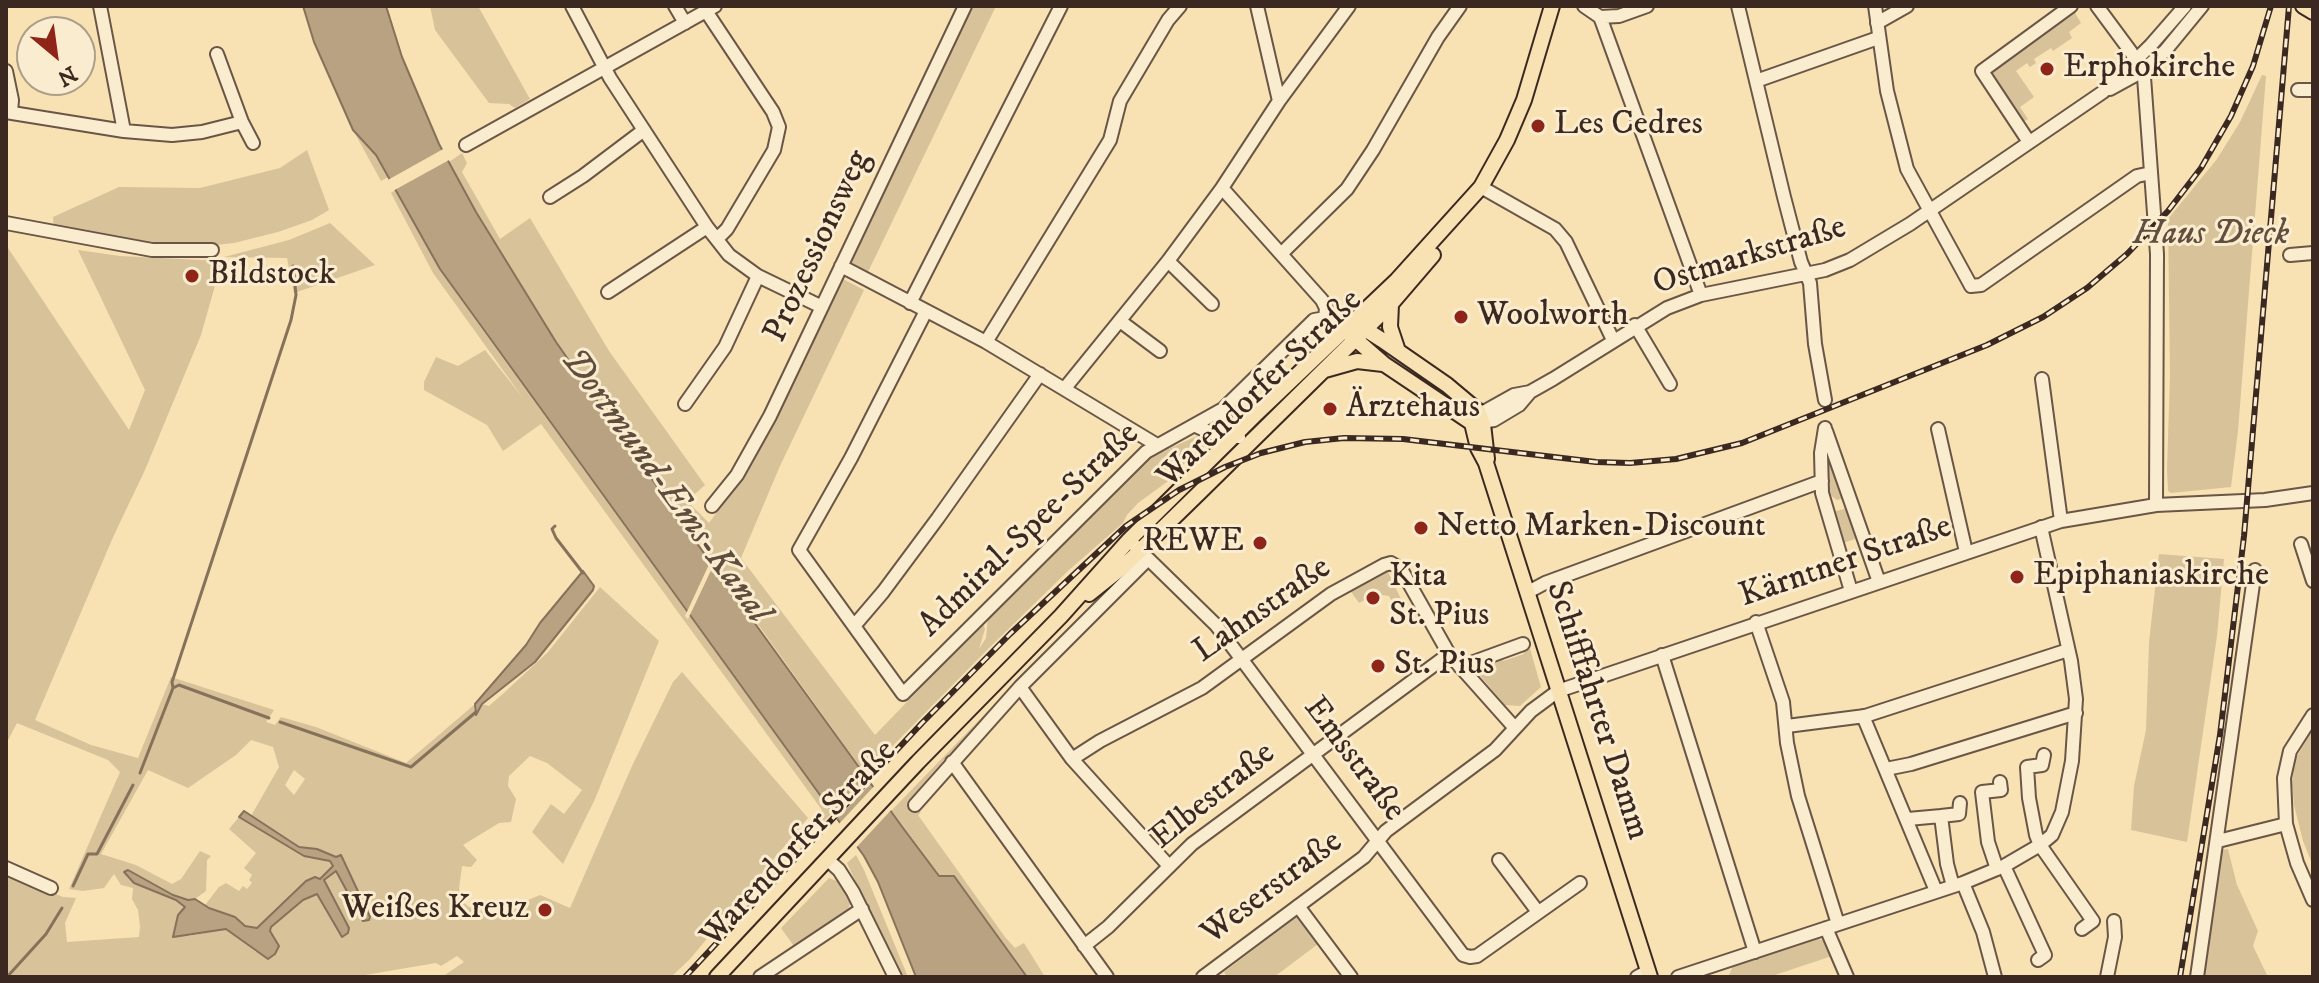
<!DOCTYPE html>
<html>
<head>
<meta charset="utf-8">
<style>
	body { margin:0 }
	#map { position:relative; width:2319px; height:983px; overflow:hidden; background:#f8e1b3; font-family:"IM FELL DW Pica",serif }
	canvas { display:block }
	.frame { position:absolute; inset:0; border:8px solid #3b2821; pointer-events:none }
	.north { position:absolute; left:16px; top:16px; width:80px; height:80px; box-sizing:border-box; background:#faecce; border:2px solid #ae9e89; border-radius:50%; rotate:151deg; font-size:22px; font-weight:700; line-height:32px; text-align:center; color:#3b2821 }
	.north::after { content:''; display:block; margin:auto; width:28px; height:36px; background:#8f2418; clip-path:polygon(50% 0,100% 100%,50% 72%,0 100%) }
</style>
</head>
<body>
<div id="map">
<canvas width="2319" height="983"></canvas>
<div class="frame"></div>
<div class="north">N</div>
</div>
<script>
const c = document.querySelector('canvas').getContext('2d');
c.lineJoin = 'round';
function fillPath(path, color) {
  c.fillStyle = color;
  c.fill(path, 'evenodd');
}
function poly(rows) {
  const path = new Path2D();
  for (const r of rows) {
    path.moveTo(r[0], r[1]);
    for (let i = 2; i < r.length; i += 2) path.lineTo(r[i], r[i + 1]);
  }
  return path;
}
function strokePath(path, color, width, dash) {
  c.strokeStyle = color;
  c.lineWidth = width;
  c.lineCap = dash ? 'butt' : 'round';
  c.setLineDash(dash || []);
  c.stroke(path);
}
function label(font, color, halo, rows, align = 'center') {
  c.font = font + ' "IM FELL DW Pica",serif';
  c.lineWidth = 6;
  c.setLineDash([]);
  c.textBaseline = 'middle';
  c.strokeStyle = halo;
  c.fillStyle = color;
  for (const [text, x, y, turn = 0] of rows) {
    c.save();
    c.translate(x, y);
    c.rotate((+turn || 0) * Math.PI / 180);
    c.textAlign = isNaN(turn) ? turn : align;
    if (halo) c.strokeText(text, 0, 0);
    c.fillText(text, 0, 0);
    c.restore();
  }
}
const green = poly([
	[430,6,478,6,530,99,515,108,509,104,489,103,435,30],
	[970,6,996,6,868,272,849,261],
	[2075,13,2081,23,2069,32,2072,38,2053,51,2051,48,2034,59,2036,63,2030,67,2027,63,2016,71,2034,97,2020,107,2028,119,2021,123,1986,72],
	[2262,75,2266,76,2238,431,2231,487,2171,493,2168,491,2167,470,2170,376,2168,219,2217,159,2240,122],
	[353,130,376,155,388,177,381,181],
	[307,150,329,210,312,220,278,232,234,243,198,247,165,246,54,229,53,217,119,187,200,188,280,168],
	[462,153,467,163,462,172,500,239,530,218,609,351,705,485,687,501,709,523,738,483,841,278,864,290,780,466,741,558,875,735,983,623,985,629,979,649,986,638,988,616,1142,461,1197,436,1208,443,1183,465,1183,469,1171,479,1138,503,1127,515,1123,523,1069,570,988,649,865,774,556,342,455,176,449,162],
	[395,190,440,269,479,325,832,813,822,823,817,817,822,810,541,424,503,451,487,425,424,390,424,382,436,357,458,366,485,350,523,398,433,273,391,193],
	[330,223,375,265,294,293,287,258,224,257,289,240],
	[6,245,129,430,145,390,78,250,120,256,222,261,201,335,145,470,114,535,35,720,91,745,138,758,171,677,274,710,266,722,275,725,281,717,316,727,406,763,475,704,474,711,482,704,489,706,506,691,548,652,600,587,659,641,595,799,563,864,532,832,551,804,564,814,582,790,547,763,530,756,509,776,508,786,516,799,511,822,499,823,463,845,477,860,471,867,462,866,459,889,462,901,469,907,495,914,540,895,570,908,632,766,673,682,682,672,808,818,690,959,671,977,442,977,464,962,457,956,441,966,436,963,353,977,6,977,6,868,46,890,63,897,76,898,65,923,67,942,139,937,140,926,138,910,132,899,133,888,121,885,114,874,104,888,83,891,69,889,120,772,108,760,17,723,6,744],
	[251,740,273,747,279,767,251,816,299,847,317,849,337,857,339,873,336,871,324,880,341,936,317,894,311,894,303,900,271,927,270,931,279,946,256,952,227,929,188,936,186,907,176,900,134,883,128,870,173,895,188,900,195,899,206,891,207,860,211,856,200,851,181,879,172,884,136,865,101,854,148,770,188,788,236,755],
	[294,770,305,779,294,795,285,785],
	[1834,459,1847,497,1837,500,1829,494,1827,481,1826,461],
	[1847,508,1858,538,1843,543,1833,512],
	[2159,554,2224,559,2217,636,2187,842,2131,830,2134,786,2146,730,2149,642],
	[1387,570,1403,603,1395,607,1389,596,1376,594,1359,603,1349,589],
	[1529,645,1541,687,1520,706,1505,705,1471,665,1501,655,1503,661,1524,654,1522,648],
	[1051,646,1053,648,944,760,908,801,921,812,918,815,1005,937,1015,948,1024,943,1045,977,1027,977,955,877,939,876,891,811],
	[2313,729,2313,866,2303,841,2294,805,2292,784,2295,760],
	[239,817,304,856,330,861,333,866,320,879,314,877,306,881,257,928,245,926,235,917,205,905,219,887,226,883,239,891,243,886,247,889,252,883,249,880,252,875,244,868,256,853,229,829],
	[2228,849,2237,885,2258,931,2253,946,2268,977,2201,977,2221,850],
	[856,855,864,870,908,977,899,977,847,863],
	[829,878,837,881,847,891,850,903,848,911,796,949,781,928],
	[1298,916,1318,944,1274,977,1227,977,1224,972],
	[1816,938,1825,941,1832,956,1769,977,1728,977,1733,966]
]);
const water = poly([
	[303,6,386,6,402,57,439,144,476,212,556,342,696,542,903,828,939,876,954,876,1027,977,916,977,878,882,864,856,440,269,376,155,353,130,314,42,303,6],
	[583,571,594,586,593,590,535,662,482,704,476,715,475,704,526,645,540,623,583,571],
	[244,811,299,847,317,849,336,857,341,855,370,917,369,920,363,921,336,871,324,880,349,928,348,933,342,937,317,894,303,900,271,927,270,931,279,946,275,954,268,959,226,929,173,937,178,915,185,907,176,900,134,883,124,872,128,870,173,895,188,900,195,899,209,908,235,917,245,926,257,928,306,881,315,877,320,879,333,866,330,861,304,856,239,817,244,811]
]);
const pier = poly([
	[445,148,451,159,391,192,386,181],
	[712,558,715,562,688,619,685,616],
	[869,773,874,780,834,822,830,816],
	[877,783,894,807,854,850,837,826]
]);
const stream = poly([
	[555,526,552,529,556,538,583,573],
	[173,688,172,682,291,320,296,295,293,266],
	[280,722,411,767,476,712],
	[140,773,173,688,179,685,269,718],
	[73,886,88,854,97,854,133,785],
	[7,977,46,934,62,908]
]);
const minor = poly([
	[100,6,124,131],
	[572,6,610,78,707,227,729,255,758,276,822,307],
	[675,6,685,23],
	[1257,6,1279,101],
	[1584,6,1600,17,1602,22,1701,295],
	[1738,6,1784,197,1801,262,1810,283,1815,344,1825,400],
	[1875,6,1887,91,1907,169,1971,286,1981,285,2137,176,2151,173],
	[2097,6,2131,52,2144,77,2157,254,2156,505],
	[706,11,773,112,779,127,774,150,727,229,717,239],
	[1600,17,1619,16,1647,6],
	[1877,23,1907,6],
	[217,54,242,122,253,143],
	[6,71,12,100,11,112],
	[1756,81,1878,38],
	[2110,89,2141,72,2165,51,2202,6],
	[2298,90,2313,90],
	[6,112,124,131,172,135,202,132,242,122],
	[2029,142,1982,71,2071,6],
	[466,145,715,6],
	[1481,187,1555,229,1566,242,1613,340],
	[1222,188,1322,300,1326,308,1325,318],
	[550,197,583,176,644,130],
	[6,223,152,250,212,250],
	[1281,254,1347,189,1373,150,1438,37,1460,6],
	[2290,255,2313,253],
	[1168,261,1212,304],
	[841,266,986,342,1157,445],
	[608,292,707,227],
	[910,303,1061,6],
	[926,311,851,458,799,550,903,694,1146,452,1223,409,1314,320,1325,318,1345,330],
	[1120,321,1160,351],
	[1635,325,1670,384],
	[986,342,1110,140,1120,101,1168,20,1180,6],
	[2042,379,2061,521],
	[1065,388,1168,261,1222,188,1279,101,1349,6],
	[685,404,725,347,758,276],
	[1223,409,1227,428,1233,436],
	[1475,420,1480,414,1514,395,1530,392,1553,379,1667,308,1701,295,1825,270,1850,260,1910,224,2103,92,2151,45,2185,6],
	[1475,423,1494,420,1519,405,1530,392],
	[1196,426,1211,433,1239,437],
	[1825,428,1821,453,1822,493,1851,591],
	[1938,429,1966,552],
	[1826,431,1879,582],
	[712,506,737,475,770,416,965,6],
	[1129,540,1216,625,1463,955,1470,957,1477,956,1580,883],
	[2301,544,2313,581],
	[1528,592,1545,583,1822,481],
	[1756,622,1783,702,1787,743,1798,796,1838,924],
	[854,626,883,592,938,518,1040,374],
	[1662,655,1755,952],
	[1460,667,1523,644],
	[1020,687,1072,759,1169,866],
	[2313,715,2290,751,2284,778,2286,824,2297,863,2313,900],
	[1863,716,1936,891],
	[1787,726,1865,716,2068,650],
	[2044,755,2042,765,2027,767,2029,798,2036,835,2040,845,2093,921,2082,929],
	[1072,759,1100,741,1202,688,1331,594,1384,565,1391,563,1401,569,1449,654],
	[952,762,1107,977],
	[1886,769,1911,764,2076,713],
	[915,805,1020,687,1148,559],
	[1908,819,1941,816],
	[2218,841,2286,824],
	[828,860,839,870,853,892,895,977],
	[1499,860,1538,912],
	[2004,866,2045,955,2038,960],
	[6,868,51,888],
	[1997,869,1988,842,1982,792,2001,790,2000,782],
	[1963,883,1983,932,1995,977],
	[1953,886,1947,864,1941,816,1959,814,1960,803],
	[1298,906,1351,977],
	[1826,928,1847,977],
	[1084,946,1108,927,1192,844,1449,654,1514,727],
	[760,977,862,909],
	[1203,977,1364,857,1386,831,1495,750,1531,711,1558,691,2061,521,2156,505,2265,500,2313,493],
	[1637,977,1648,971],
	[1678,977,1963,883,2004,866,2040,845,2052,835,2062,812,2072,761,2076,699,2071,661,2041,527],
	[2107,977,2115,937,2114,921],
	[2197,977,2255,570]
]);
const major = poly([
	[2303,6,2313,12],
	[1391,304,1390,327,1398,351],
	[1359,329,1365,329,1382,340,1447,385,1478,411,1483,424,1487,459],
	[1345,330,1384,364,1472,423,1478,448,1486,463,1650,977],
	[1325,370,1357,361,1383,364],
	[1089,594,1124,566,1200,492,1391,304,1433,255],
	[717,977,918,762,1061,616,1129,540,1256,414,1397,280,1481,187,1507,140,1524,100,1552,6]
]);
const rail = poly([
	[685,977,922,723,1010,634,1126,526,1179,490,1225,467,1261,453,1305,442,1344,438,1403,439,1596,462,1630,463,1676,459,1742,443,1987,345,2043,317,2087,288,2127,254,2168,211,2201,168,2231,116,2253,66,2271,6],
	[2180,977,2220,735,2244,536,2289,6]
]);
const markers = [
	[2047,69,8,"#8f2418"],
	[1538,126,8,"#8f2418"],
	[192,276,8,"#8f2418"],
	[1461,317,8,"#8f2418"],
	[1330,409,8,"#8f2418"],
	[1421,528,8,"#8f2418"],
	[1260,543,8,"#8f2418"],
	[2017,577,8,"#8f2418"],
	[1373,598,8,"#8f2418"],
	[1378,666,8,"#8f2418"],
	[545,910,8,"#8f2418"]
];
const poiNames = [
	["Erphokirche",2063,69],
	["Les Cedres",1554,126],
	["Bildstock",208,276],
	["Woolworth",1477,317],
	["Ärztehaus",1346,409],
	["Netto Marken-Discount",1437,528],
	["REWE",1244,543,"right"],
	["Epiphaniaskirche",2033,577],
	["Kita",1389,578],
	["St. Pius",1389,617],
	["St. Pius",1394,666],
	["Weißes Kreuz",529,910,"right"]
];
const parkNames = [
	["Haus Dieck",2211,236]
];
const streetNames = [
	["Prozessionsweg",819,247,-65],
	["Ostmarkstraße",1750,257,-17],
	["Warendorfer Straße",1261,390,-44],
	["Admiral-Spee-Straße",1030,531,-44],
	["Kärntner Straße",1846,563,-19],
	["Lahnstraße",1263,611,-35],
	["Schifffahrter Damm",1596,711,72],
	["Emsstraße",1353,760,53],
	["Elbestraße",1214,797,-39],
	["Warendorfer Straße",800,845,-47],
	["Weserstraße",1273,889,-37]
];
const waterNames = [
	["Dortmund-Ems-Kanal",664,487,54]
];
fillPath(green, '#d8c29a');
fillPath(water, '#b8a281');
strokePath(water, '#86715b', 2);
fillPath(pier, '#f8e1b3');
strokePath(stream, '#86715b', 3);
strokePath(minor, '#6a5646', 16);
strokePath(major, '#3b2821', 18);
strokePath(minor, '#faecce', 12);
strokePath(major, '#f8e1b3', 14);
strokePath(rail, '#3b2821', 6);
strokePath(rail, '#faecce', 3, [9]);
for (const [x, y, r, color] of markers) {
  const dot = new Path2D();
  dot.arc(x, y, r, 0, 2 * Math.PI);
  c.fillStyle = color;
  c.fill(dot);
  strokePath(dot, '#faecce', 3);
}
label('34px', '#3b2821', '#faecce', poiNames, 'left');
label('italic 34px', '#624e3f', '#faecce', parkNames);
label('34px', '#3b2821', '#faecce', streetNames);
label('italic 36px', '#604d3e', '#faecce', waterNames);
</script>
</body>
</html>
